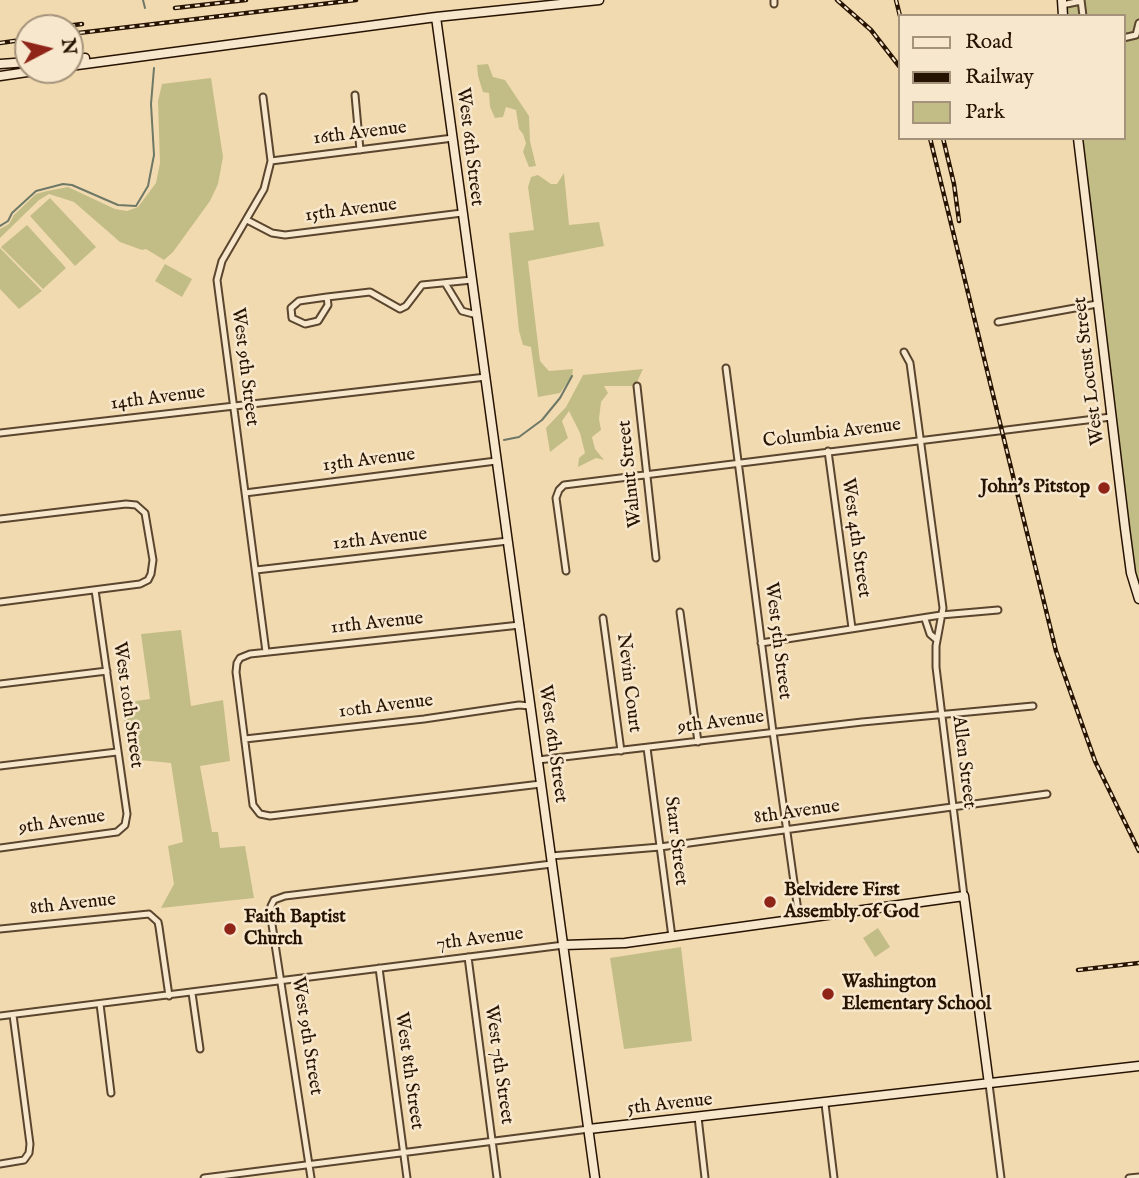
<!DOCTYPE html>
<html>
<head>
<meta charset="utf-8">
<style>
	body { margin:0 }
	#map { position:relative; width:1139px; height:1178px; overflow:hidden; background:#f2dab0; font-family:"IM FELL English",serif }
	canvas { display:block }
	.legend { position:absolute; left:898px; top:14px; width:228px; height:126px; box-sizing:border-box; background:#f7e7cc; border:2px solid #a4927b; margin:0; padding:9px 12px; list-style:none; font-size:21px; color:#271302 }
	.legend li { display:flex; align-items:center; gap:14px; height:35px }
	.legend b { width:35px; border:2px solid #a4927b }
	.north { position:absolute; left:14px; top:14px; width:70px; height:70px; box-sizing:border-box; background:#f7e7cc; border:2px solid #a4927b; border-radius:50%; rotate:83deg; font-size:19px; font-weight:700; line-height:28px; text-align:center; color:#271302 }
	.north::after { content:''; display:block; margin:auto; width:24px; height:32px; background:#8f2418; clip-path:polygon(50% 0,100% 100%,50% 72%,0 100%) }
</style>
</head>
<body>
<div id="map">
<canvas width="1139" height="1178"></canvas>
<ul class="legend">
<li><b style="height:9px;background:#f7e7cc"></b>Road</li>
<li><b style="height:9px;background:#271302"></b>Railway</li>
<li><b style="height:19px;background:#c2bd86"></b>Park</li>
</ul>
<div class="north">N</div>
</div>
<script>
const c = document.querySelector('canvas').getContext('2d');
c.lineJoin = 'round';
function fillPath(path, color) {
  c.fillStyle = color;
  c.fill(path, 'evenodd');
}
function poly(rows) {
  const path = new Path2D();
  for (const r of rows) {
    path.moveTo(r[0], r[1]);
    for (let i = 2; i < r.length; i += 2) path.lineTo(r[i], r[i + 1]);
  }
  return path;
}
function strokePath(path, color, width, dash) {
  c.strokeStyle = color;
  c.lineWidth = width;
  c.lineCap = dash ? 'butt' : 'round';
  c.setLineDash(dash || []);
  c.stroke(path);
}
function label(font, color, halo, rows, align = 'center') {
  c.font = font + ' "IM FELL English",serif';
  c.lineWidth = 5;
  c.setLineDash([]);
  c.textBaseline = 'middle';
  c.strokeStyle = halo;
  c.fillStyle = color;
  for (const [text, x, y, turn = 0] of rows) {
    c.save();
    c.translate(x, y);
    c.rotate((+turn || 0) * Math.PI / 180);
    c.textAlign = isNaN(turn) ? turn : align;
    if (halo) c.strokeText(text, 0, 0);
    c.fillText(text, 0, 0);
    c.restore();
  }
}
const green = poly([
	[1062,0,1139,0,1139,599,1131,573,1078,138,1123,138,1123,16,1063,16],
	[488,64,493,77,505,80,529,116,530,141,536,166,529,167,523,152,526,143,523,134,519,129,516,110,506,107,503,117,495,118,490,107,489,93,483,92,478,76,477,65],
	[211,78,223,157,218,184,210,201,173,252,164,260,146,249,142,250,120,242,74,202,49,194,39,200,0,238,0,229,9,224,14,215,36,194,47,191,68,187,115,209,127,211,138,207,156,183,160,163,158,101,162,84],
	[564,173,569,225,599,222,604,246,528,261,540,361,549,371,573,369,572,376,560,393,538,397,531,347,523,345,519,331,509,233,534,230,528,187,531,177,538,175,551,184,557,184],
	[50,198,96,247,75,266,30,216],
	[27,225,66,268,43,289,1,247],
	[0,248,42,291,19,309,0,289],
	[165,264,192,279,182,297,155,281],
	[643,369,637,382,632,386,604,386,608,393,601,402,599,419,601,430,592,437,595,449,604,460,596,458,578,467,579,458,585,453,580,433,569,411,562,421,568,438,550,452,546,428,566,407,583,375],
	[181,630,191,706,223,700,230,761,200,766,212,832,218,832,220,848,245,846,254,898,161,908,174,884,168,846,183,842,171,763,129,759,122,703,150,699,141,634],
	[878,928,890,947,875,957,863,938],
	[681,947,692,1041,624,1049,610,958]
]);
const stream = poly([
	[143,0,145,8],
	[0,226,8,221,12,213,36,191,63,184,72,185,118,205,136,206,148,186,154,155,151,104,154,68],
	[504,440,519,437,542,420,560,398,572,376]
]);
const street = poly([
	[774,0,774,4],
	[1081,0,1083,16],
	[1062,5,1081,1],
	[1123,38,1136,35,1139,23],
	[355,95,360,150],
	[263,97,271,161,264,189,222,261,217,280,266,652],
	[271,161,453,138],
	[247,220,272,233,285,235,462,213],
	[445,283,462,311,477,315],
	[327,297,328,305,318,321,305,324,292,318,291,308,299,301,327,297,370,292,400,309,406,306,422,285,472,280],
	[998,322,1097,304],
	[904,352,910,363,943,608,936,646,936,667,964,896],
	[726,368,773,732,799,918],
	[637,386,656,558],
	[0,433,486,377],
	[828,451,852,628],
	[245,493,496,461],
	[0,519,126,504,136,505,145,513,153,560,151,574,148,580,140,584,0,602],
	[256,570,508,541],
	[566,571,556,498,559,490,564,485,1111,417],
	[680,612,698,742],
	[603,618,621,751],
	[925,619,930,634,937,640],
	[520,625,250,654,240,658,237,663,236,672,253,805,260,814,270,816,541,784],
	[761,643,941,615,998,610],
	[0,684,107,671],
	[245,739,424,719,519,705,530,706],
	[647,748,672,937],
	[538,760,862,722,1033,706],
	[0,766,117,752],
	[0,848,117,832,125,825,127,814,95,590],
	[551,856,660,847,1047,794],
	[0,929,149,914,158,922,159,927,169,996],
	[468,957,497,1178],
	[379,968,407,1178],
	[192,993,200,1049],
	[100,1004,111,1093],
	[0,1016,564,945],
	[989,1084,1001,1178],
	[825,1104,834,1178],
	[698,1117,705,1178],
	[0,1164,24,1160,29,1153,30,1144,13,1015],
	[204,1178,589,1129],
	[311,1178,271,918,271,906,274,900,285,896,552,864],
	[1129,1178,1139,1177]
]);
const secondary = poly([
	[1062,0,1063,16],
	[436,17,595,1178],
	[70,59,85,58],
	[0,64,28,62],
	[70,66,436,17,599,0],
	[0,76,41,70],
	[1078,138,1125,528,1131,573,1139,599],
	[564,945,625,943,964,896,989,1084],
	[589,1129,1139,1066]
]);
const rail = poly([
	[837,0,871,30,899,66],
	[896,0,900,16],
	[175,8,246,0],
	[50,28,82,24],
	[70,34,356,0],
	[0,43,28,39],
	[930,138,1056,651,1095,761,1139,851],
	[943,138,954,184,959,221],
	[1078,970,1139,963]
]);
const markers = [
	[1104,488,7,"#8f2418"],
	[770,902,7,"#8f2418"],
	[230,929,7,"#8f2418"],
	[828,994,7,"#8f2418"]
];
const streetNames = [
	["16th Avenue",360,134,-7],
	["West 6th Street",469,147,83],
	["15th Avenue",351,211,-7],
	["West 9th Street",244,367,83],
	["West Locust Street",1090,371,-97],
	["14th Avenue",158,399,-7],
	["Columbia Avenue",832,434,-7],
	["13th Avenue",369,461,-7],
	["Walnut Street",631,474,-96],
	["West 4th Street",855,538,82],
	["12th Avenue",380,540,-6],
	["11th Avenue",377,624,-6],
	["West 5th Street",777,641,83],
	["Nevin Court",628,683,83],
	["West 10th Street",127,705,82],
	["10th Avenue",386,707,-7],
	["9th Avenue",721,723,-7],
	["West 6th Street",552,744,82],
	["Allen Street",963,762,83],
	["8th Avenue",797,813,-8],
	["9th Avenue",62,823,-8],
	["Starr Street",675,841,83],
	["8th Avenue",73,905,-6],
	["7th Avenue",480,940,-7],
	["West 9th Street",306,1036,81],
	["West 7th Street",498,1065,82],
	["West 8th Street",408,1071,82],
	["5th Avenue",670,1105,-6]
];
const poiNames = [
	["John's Pitstop",1090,488,"right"],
	["Belvidere First",784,891],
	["Assembly of God",784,913],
	["Faith Baptist",244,918],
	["Church",244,940],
	["Washington",842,983],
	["Elementary School",842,1005]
];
fillPath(green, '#c2bd86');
strokePath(stream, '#6d7866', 2);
strokePath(street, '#5a452e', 9);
strokePath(secondary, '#271302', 11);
strokePath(street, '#f7e7cc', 5);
strokePath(secondary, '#f7e7cc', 8);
strokePath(rail, '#271302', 4.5);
strokePath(rail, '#f7e7cc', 2, [5]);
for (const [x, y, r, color] of markers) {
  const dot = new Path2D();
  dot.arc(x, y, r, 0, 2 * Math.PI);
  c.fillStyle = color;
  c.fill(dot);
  strokePath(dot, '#f7e7cc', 2.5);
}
label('19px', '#271302', '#f7e7cc', streetNames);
label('bold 19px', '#271302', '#f7e7cc', poiNames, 'left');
</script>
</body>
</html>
